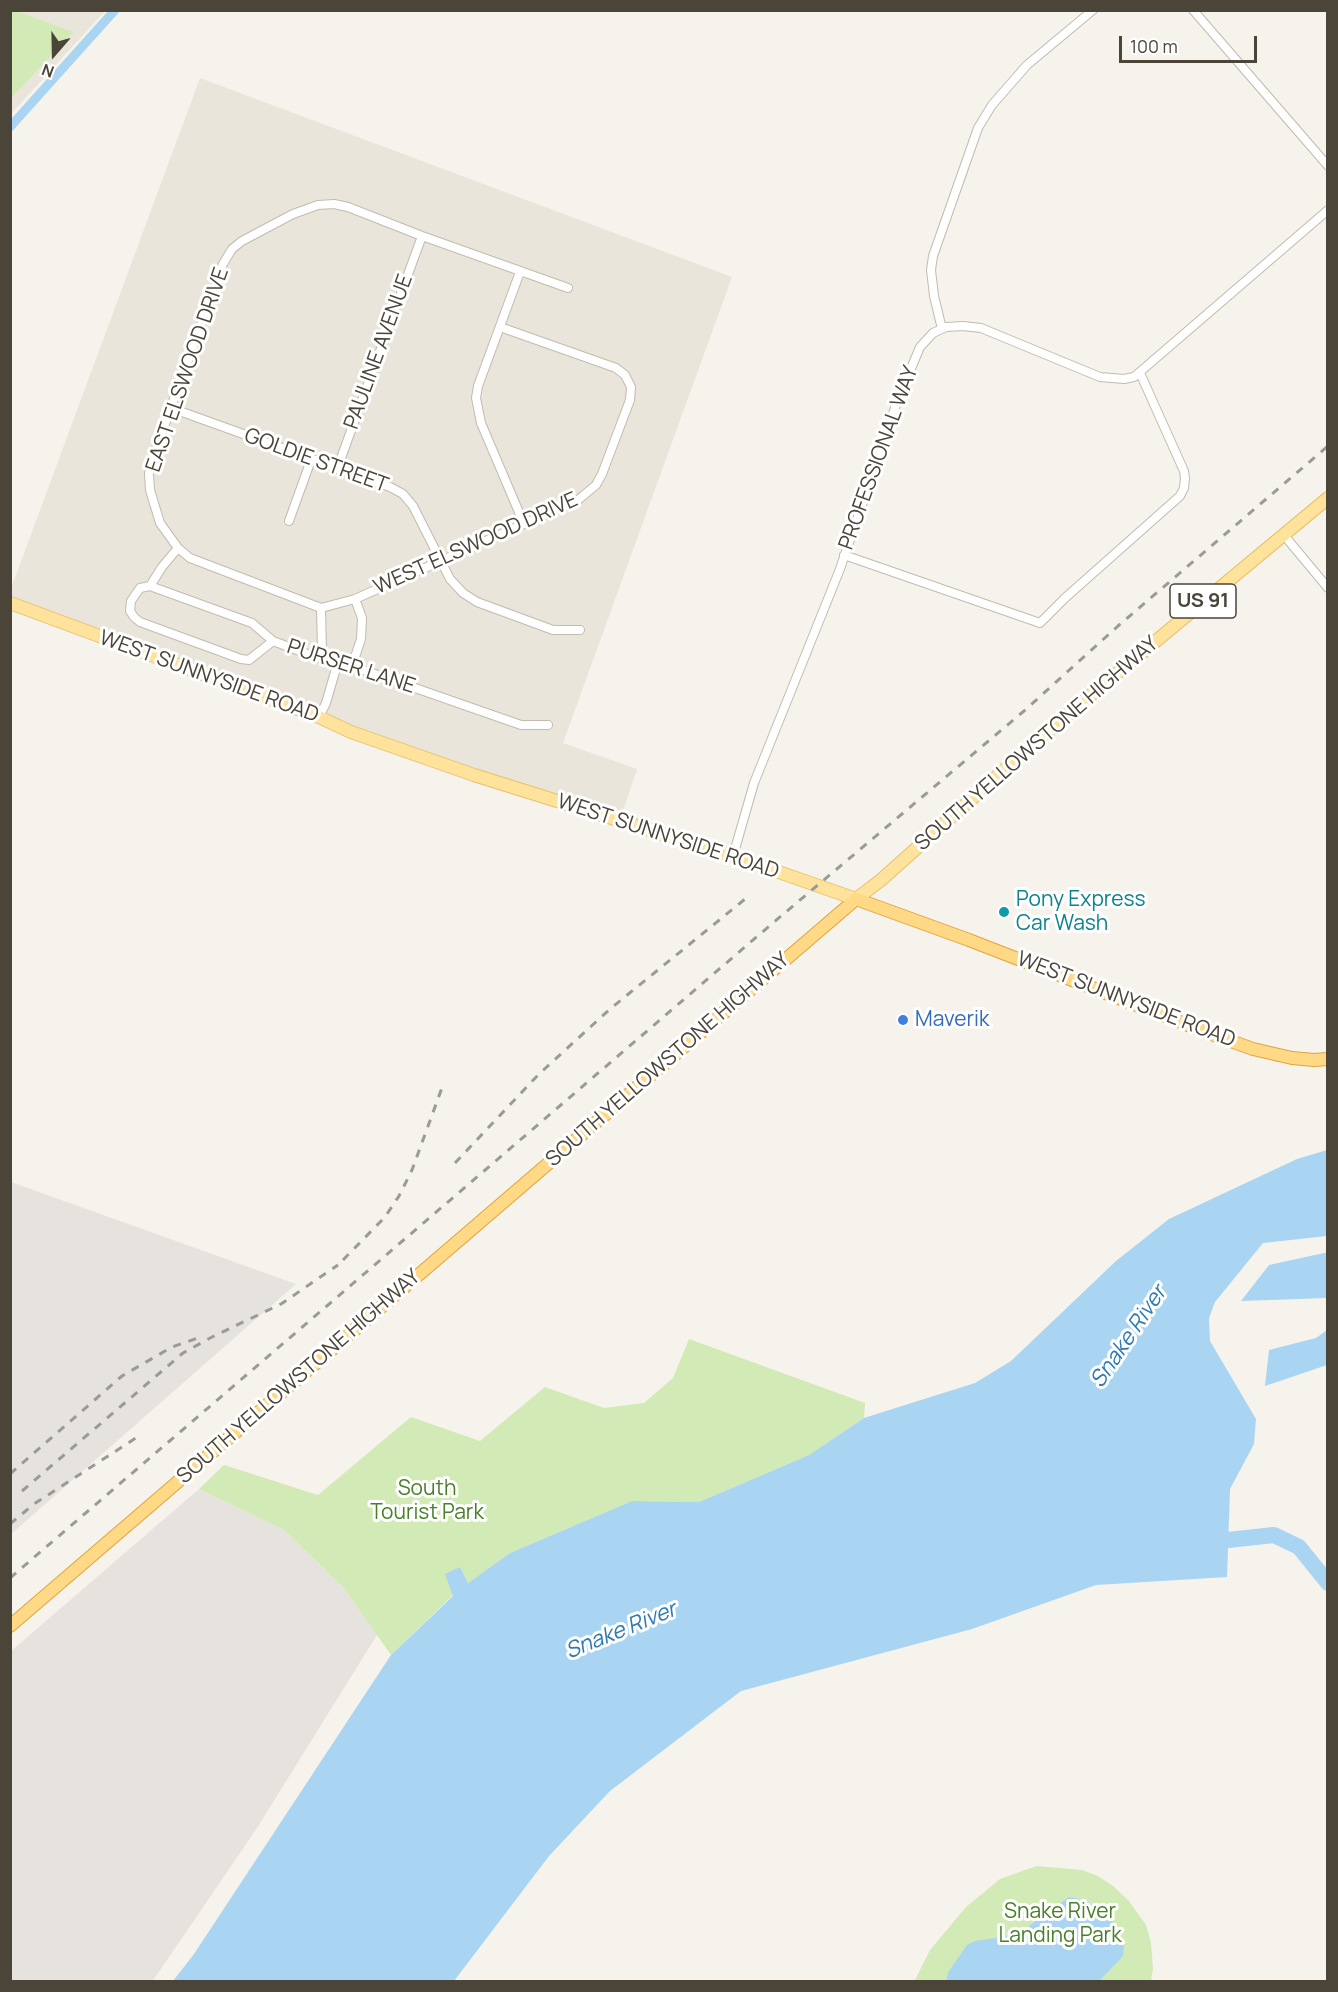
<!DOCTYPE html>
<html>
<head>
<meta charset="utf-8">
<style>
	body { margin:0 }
	#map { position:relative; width:1338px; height:1992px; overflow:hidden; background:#f6f3ec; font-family:Manrope,sans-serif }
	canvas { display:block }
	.frame { position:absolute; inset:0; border:12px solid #4b4439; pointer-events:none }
	.north { position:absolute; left:24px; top:24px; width:60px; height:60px; -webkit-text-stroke:4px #fff; paint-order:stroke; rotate:200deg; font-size:16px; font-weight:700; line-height:24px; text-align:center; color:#4b4439 }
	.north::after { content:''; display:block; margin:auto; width:21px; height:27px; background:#4b4439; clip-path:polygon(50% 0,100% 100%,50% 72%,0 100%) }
	.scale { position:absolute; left:1119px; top:36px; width:138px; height:27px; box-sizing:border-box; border:3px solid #4b4439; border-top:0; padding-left:8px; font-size:18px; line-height:21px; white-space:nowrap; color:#4b4439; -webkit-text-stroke:4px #fff; paint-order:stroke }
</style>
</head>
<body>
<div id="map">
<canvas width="1338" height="1992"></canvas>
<div class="frame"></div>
<div class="north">N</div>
<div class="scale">100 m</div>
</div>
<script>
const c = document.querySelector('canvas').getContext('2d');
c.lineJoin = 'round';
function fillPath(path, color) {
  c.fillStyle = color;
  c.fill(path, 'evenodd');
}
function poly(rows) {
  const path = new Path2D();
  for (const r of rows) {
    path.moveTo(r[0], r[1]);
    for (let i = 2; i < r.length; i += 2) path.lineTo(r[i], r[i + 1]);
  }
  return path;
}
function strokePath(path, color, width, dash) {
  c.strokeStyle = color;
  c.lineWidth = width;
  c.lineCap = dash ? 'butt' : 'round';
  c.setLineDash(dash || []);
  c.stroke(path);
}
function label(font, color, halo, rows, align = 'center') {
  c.font = font + ' Manrope,sans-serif';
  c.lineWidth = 6;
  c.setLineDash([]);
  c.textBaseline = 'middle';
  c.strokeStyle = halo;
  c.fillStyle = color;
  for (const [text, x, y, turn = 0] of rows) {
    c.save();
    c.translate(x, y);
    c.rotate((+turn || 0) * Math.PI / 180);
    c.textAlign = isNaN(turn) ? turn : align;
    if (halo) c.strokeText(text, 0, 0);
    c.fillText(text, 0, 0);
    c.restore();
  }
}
const residential = poly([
	[11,11,105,11,11,114],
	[200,78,732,277,563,743,637,769,620,820,474,775,11,603,10,591]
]);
const industrial = poly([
	[11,1182,296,1284,11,1534,10,1182],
	[199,1489,284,1530,343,1587,377,1635,257,1828,152,1982,11,1981,10,1652]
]);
const green = poly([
	[11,10,16,11,73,32,11,98],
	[689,1339,865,1403,864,1418,809,1455,699,1502,632,1501,510,1553,468,1583,460,1567,446,1574,453,1595,391,1655,343,1587,284,1530,199,1489,224,1465,318,1495,411,1417,480,1441,545,1387,604,1408,644,1403,673,1378],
	[1037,1866,1082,1870,1098,1876,1113,1886,1129,1901,1146,1925,1151,1942,1153,1969,1151,1981,914,1982,930,1950,966,1907,1000,1879]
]);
const water = poly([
	[1327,1150,1327,1236,1263,1243,1215,1302,1209,1318,1210,1341,1256,1419,1254,1444,1230,1489,1227,1577,1096,1585,972,1629,741,1691,610,1791,549,1856,454,1981,173,1981,194,1954,391,1655,453,1596,445,1574,460,1567,468,1583,510,1553,632,1501,699,1502,809,1455,864,1418,975,1383,1011,1361,1116,1261,1169,1219,1297,1159],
	[1324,1253,1327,1253,1327,1298,1241,1301,1269,1265],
	[1327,1330,1327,1365,1265,1386,1269,1350,1316,1338],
	[1069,1897,1085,1900,1107,1915,1118,1930,1124,1947,1123,1956,1099,1981,946,1981,949,1971,967,1945,975,1941,1009,1936,1022,1931]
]);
const canal = poly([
	[10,127,115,10]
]);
const river = poly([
	[1205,1536,1228,1540,1274,1535,1299,1547,1328,1583]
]);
const minor = poly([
	[1193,10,1328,166],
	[520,272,478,386,476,398,481,423,524,524],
	[500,327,616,368,625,375,631,387,630,400,602,474,596,485,578,500,355,599,321,608,190,558,178,548,160,523,150,490,149,474,153,457,223,264,232,249,242,241,293,214,318,205,334,204,348,207,422,236,568,288],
	[942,329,934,296,931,270,933,256,978,128,992,105,1027,65,1093,10],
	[171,408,390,487,403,494,413,506,450,579,463,593,477,602,553,630,580,630],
	[337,469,422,236],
	[289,521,311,460],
	[1283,534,1328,588],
	[844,555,1040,623,1065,598,1180,496,1184,488,1185,478,1184,471,1140,373],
	[150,586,252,623,273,641,337,665,352,666,521,725,548,725],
	[150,586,140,588,131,601,130,611,134,617,140,622,241,659,249,660,273,641],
	[150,586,162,567,178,548],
	[352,666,361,639,362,618,355,599],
	[319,717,326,703,337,665,322,651,321,608],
	[733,856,754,783,840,569,897,402,920,347,933,333,946,327,963,326,981,328,1100,377,1124,379,1134,377,1328,210]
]);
const primary = poly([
	[10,603,319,717,351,732,474,775,733,856,856,899,881,880,1013,762,1079,705,1328,498]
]);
const trunk = poly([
	[10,1626,856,899,969,940,1211,1034,1253,1049,1292,1058,1314,1060,1328,1059]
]);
const rail = poly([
	[455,1163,538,1075,610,1009,750,895],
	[343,1260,385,1217,399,1196,412,1170,443,1085],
	[10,1474,122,1376,172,1347,198,1338],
	[22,1491,183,1353,212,1337,281,1304,338,1265],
	[10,1524,34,1504,139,1436],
	[10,1578,774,922,1024,711,1118,626,1328,446]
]);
const markers = [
	[1004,912,6,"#0f9aa8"],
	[903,1020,6,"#3f7fe0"]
];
const shields = [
	[1203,601,66]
];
const shieldNames = [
	["US 91",1203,601]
];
const streetNames = [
	["PAULINE AVENUE",379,352,-70],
	["EAST ELSWOOD DRIVE",188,370,-71],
	["PROFESSIONAL WAY",879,458,-70],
	["GOLDIE STREET",316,461,20],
	["WEST ELSWOOD DRIVE",476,544,-24],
	["PURSER LANE",351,667,18],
	["WEST SUNNYSIDE ROAD",209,677,20],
	["SOUTH YELLOWSTONE HIGHWAY",1037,744,-41],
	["WEST SUNNYSIDE ROAD",668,837,18],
	["WEST SUNNYSIDE ROAD",1126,1000,21],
	["SOUTH YELLOWSTONE HIGHWAY",668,1060,-41],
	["SOUTH YELLOWSTONE HIGHWAY",299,1377,-41]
];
const cultureNames = [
	["Pony Express",1016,900],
	["Car Wash",1016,924]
];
const shopNames = [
	["Maverik",915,1020]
];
const parkNames = [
	["South",427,1489],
	["Tourist Park",427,1513],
	["Snake River",1060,1912],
	["Landing Park",1060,1936]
];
const waterNames = [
	["Snake River",1129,1337,-56],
	["Snake River",621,1631,-22]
];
fillPath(residential, '#eae5da');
fillPath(industrial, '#e6e2dd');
fillPath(green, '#d2eab5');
fillPath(water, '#a9d4f2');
strokePath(canal, '#a9d4f2', 9);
strokePath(river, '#a9d4f2', 16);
strokePath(minor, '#c2bbae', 10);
strokePath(primary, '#e6c16a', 14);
strokePath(trunk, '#e0a43c', 14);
strokePath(minor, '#fff', 8);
strokePath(primary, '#ffe39c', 12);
strokePath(trunk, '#ffd985', 12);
strokePath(rail, '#9a9a9a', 3, [8, 8]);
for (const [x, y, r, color] of markers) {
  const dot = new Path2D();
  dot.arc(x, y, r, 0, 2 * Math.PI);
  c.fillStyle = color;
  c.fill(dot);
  strokePath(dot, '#fff', 2);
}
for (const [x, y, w] of shields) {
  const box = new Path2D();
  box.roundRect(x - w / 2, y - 17, w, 34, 4.5);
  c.fillStyle = '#fff';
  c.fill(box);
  strokePath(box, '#4b4439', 1.5);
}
label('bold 20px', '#4b4439', null, shieldNames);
label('21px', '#4b4439', '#fff', streetNames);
label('21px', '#0d838f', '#fff', cultureNames, 'left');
label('21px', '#366cbe', '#fff', shopNames, 'left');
label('21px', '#4a7f2a', '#fff', parkNames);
label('italic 22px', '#2e7ab2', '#fff', waterNames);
</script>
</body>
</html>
